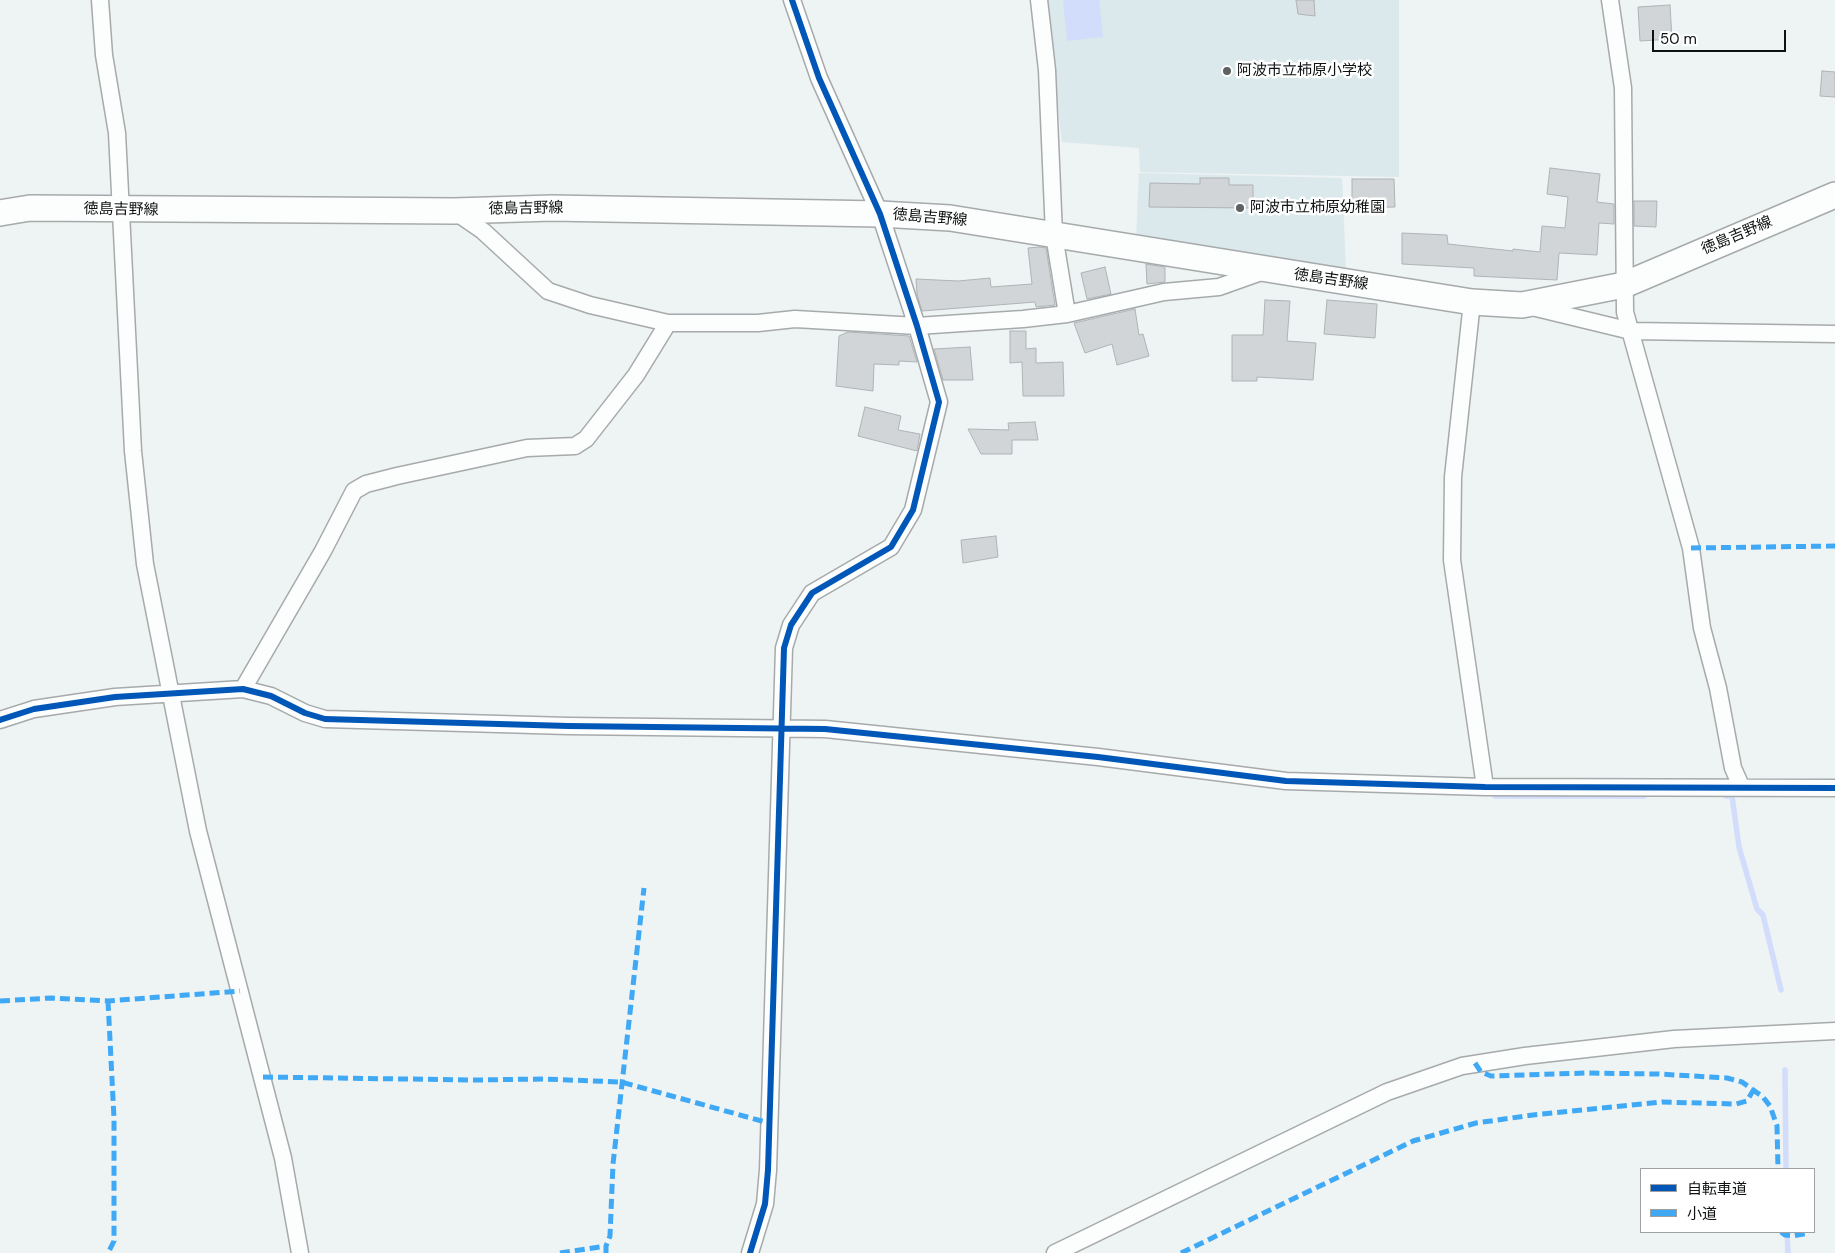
<!DOCTYPE html>
<html>
<head>
<meta charset="utf-8">
<style>
	body { margin:0 }
	#map { position:relative; width:1835px; height:1253px; overflow:hidden; background:#eef3f4; font-family:"DM Sans","Noto Sans JP",sans-serif }
	canvas { display:block }
	.legend { position:absolute; left:1640px; top:1168px; width:175px; height:65px; box-sizing:border-box; background:#fff; border:1px solid #9fa0a1; margin:0; padding:6px 9px; list-style:none; font-size:15px; color:#0f1213 }
	.legend li { display:flex; align-items:center; gap:10px; height:25px }
	.legend b { width:25px; border:1px solid #9fa0a1 }
	.scale { position:absolute; left:1652px; top:30px; width:134px; height:22px; box-sizing:border-box; border:2px solid #0f1213; border-top:0; padding-left:6px; font-size:15px; line-height:18px; white-space:nowrap; color:#0f1213; -webkit-text-stroke:4px #fff; paint-order:stroke }
</style>
</head>
<body>
<div id="map">
<canvas width="1835" height="1253"></canvas>
<ul class="legend">
<li><b style="height:6px;background:#0057b8"></b>自転車道</li>
<li><b style="height:6px;background:#3fa9f5"></b>小道</li>
</ul>
<div class="scale">50 m</div>
</div>
<script>
const c = document.querySelector('canvas').getContext('2d');
c.lineJoin = 'round';
function fillPath(path, color) {
  c.fillStyle = color;
  c.fill(path, 'evenodd');
}
function poly(rows) {
  const path = new Path2D();
  for (const r of rows) {
    path.moveTo(r[0], r[1]);
    for (let i = 2; i < r.length; i += 2) path.lineTo(r[i], r[i + 1]);
  }
  return path;
}
function strokePath(path, color, width, dash) {
  c.strokeStyle = color;
  c.lineWidth = width;
  c.lineCap = dash ? 'butt' : 'round';
  c.setLineDash(dash || []);
  c.stroke(path);
}
function label(font, color, halo, rows, align = 'center') {
  c.font = font + ' "DM Sans","Noto Sans JP",sans-serif';
  c.lineWidth = 5;
  c.setLineDash([]);
  c.textBaseline = 'middle';
  c.strokeStyle = halo;
  c.fillStyle = color;
  for (const [text, x, y, turn = 0] of rows) {
    c.save();
    c.translate(x, y);
    c.rotate((+turn || 0) * Math.PI / 180);
    c.textAlign = isNaN(turn) ? turn : align;
    if (halo) c.strokeText(text, 0, 0);
    c.fillText(text, 0, 0);
    c.restore();
  }
}
const built = poly([
	[1045,0,1399,0,1399,177,1140,172,1139,148,1062,142],
	[1139,173,1342,178,1346,271,1136,239]
]);
const water = poly([
	[1063,0,1099,0,1103,37,1067,41]
]);
const stream = poly([
	[1495,796,1644,796],
	[1726,796,1732,796,1739,847,1757,909,1763,915,1781,990],
	[1785,1070,1786,1169],
	[1787,1232,1788,1253]
]);
const building = poly([
	[1296,0,1314,0,1315,16,1298,14,1296,0],
	[1670,5,1672,39,1640,41,1638,7,1670,5],
	[1822,71,1835,72,1835,97,1820,96,1822,71],
	[1550,168,1600,174,1597,202,1614,204,1614,224,1599,223,1597,255,1559,253,1557,280,1474,276,1474,268,1402,264,1402,233,1447,235,1448,244,1513,251,1513,249,1540,252,1542,226,1565,228,1568,197,1547,194,1550,168],
	[1200,178,1229,178,1229,185,1253,185,1253,208,1149,207,1150,183,1200,184,1200,178],
	[1352,179,1394,179,1395,207,1352,208,1352,179],
	[1634,201,1657,201,1656,227,1634,226,1634,201],
	[1039,247,1046,248,1055,305,1036,307,1035,302,922,311,917,294,916,279,958,281,990,278,991,287,1032,284,1028,248,1039,247],
	[1146,264,1165,267,1165,282,1147,284,1146,264],
	[1105,267,1111,294,1087,299,1081,273,1105,267],
	[1265,300,1290,301,1287,341,1316,343,1313,380,1257,377,1257,381,1232,381,1232,335,1263,335,1265,300],
	[1327,300,1377,304,1375,338,1324,334,1327,300],
	[1135,309,1139,335,1143,334,1149,356,1117,365,1112,344,1085,353,1074,323,1135,309],
	[1010,331,1026,331,1026,349,1036,348,1036,363,1063,362,1064,396,1023,396,1022,362,1010,363,1010,331],
	[848,332,909,336,917,362,899,361,899,365,874,364,873,391,836,386,839,336,848,332],
	[970,347,973,380,943,380,934,349,970,347],
	[865,407,901,416,898,430,920,434,917,451,858,436,865,407],
	[1035,422,1038,440,1012,440,1012,454,981,454,968,429,1009,430,1008,423,1035,422],
	[996,536,998,557,963,563,961,540,996,536]
]);
const street = poly([
	[100,0,104,55,117,133,133,451,145,564,198,831,283,1158,300,1253],
	[1039,0,1047,70,1054,235,1067,314],
	[1610,0,1623,88,1625,312,1691,548,1702,628,1718,688,1733,768,1741,786],
	[454,211,483,231,548,291,590,305,668,323,758,323,795,319,917,326,1023,319,1067,314,1164,292,1219,287,1264,271],
	[1472,302,1453,477,1452,560,1485,787],
	[1532,307,1631,331,1835,334],
	[243,689,323,551,354,491,366,484,397,476,527,448,575,446,586,439,636,375,668,323],
	[0,720,34,709,115,697,243,689,271,696,305,713,325,719,568,726,825,729,1098,757,1286,781,1485,787,1835,788],
	[750,1253,765,1204,768,1170,784,648,791,625,812,593,891,547,913,510,939,402,917,326,880,214,819,78,792,0],
	[1055,1253,1387,1092,1462,1066,1525,1056,1674,1039,1835,1031]
]);
const primary = poly([
	[0,213,30,208,454,211,552,208,880,214,950,218,1472,302,1522,305,1624,285,1835,195]
]);
const quiet = poly([
	[1691,548,1835,546],
	[0,1001,51,998,108,1001,240,991],
	[108,1001,114,1118,114,1241,108,1253],
	[1475,1063,1481,1072,1491,1076,1587,1073,1658,1074,1727,1078,1742,1082,1763,1097,1770,1106,1777,1126,1778,1169],
	[263,1077,475,1080,543,1079,621,1082,769,1123],
	[1781,1232,1785,1235,1793,1236,1809,1233],
	[560,1253,606,1246],
	[606,1253,606,1246,610,1236,613,1164,644,888],
	[1181,1253,1413,1141,1476,1123,1533,1115,1662,1102,1736,1104,1747,1101,1754,1089]
]);
const cycleway = poly([
	[0,720,34,709,115,697,243,689,271,696,305,713,325,719,568,726,825,729,1098,757,1286,781,1485,787,1835,788],
	[750,1253,765,1204,768,1170,784,648,791,625,812,593,891,547,913,510,939,402,917,326,880,214,819,78,792,0]
]);
const markers = [
	[1227,71,5,"#5d6162"],
	[1240,208,5,"#5d6162"]
];
const poiNames = [
	["阿波市立柿原小学校",1237,71],
	["阿波市立柿原幼稚園",1250,208]
];
const streetNames = [
	["徳島吉野線",526,209,-1],
	["徳島吉野線",121,210,1],
	["徳島吉野線",930,218,5],
	["徳島吉野線",1737,236,-23],
	["徳島吉野線",1331,280,8]
];
fillPath(built, '#dbe8ec');
fillPath(water, '#d2ddfc');
strokePath(stream, '#d2ddfc', 5.5);
fillPath(building, '#d2d5d7');
strokePath(building, '#afb3b5', 1);
strokePath(street, '#a6aaab', 19);
strokePath(primary, '#a6aaab', 28);
strokePath(street, '#fcfdfd', 16);
strokePath(primary, '#fcfdfd', 25);
strokePath(quiet, '#3fa9f5', 5, [10, 5]);
strokePath(cycleway, '#0057b8', 6);
for (const [x, y, r, color] of markers) {
  const dot = new Path2D();
  dot.arc(x, y, r, 0, 2 * Math.PI);
  c.fillStyle = color;
  c.fill(dot);
  strokePath(dot, '#fff', 2);
}
label('15px', '#0f1213', '#fff', poiNames, 'left');
label('15px', '#0f1213', '#fff', streetNames);
</script>
</body>
</html>
